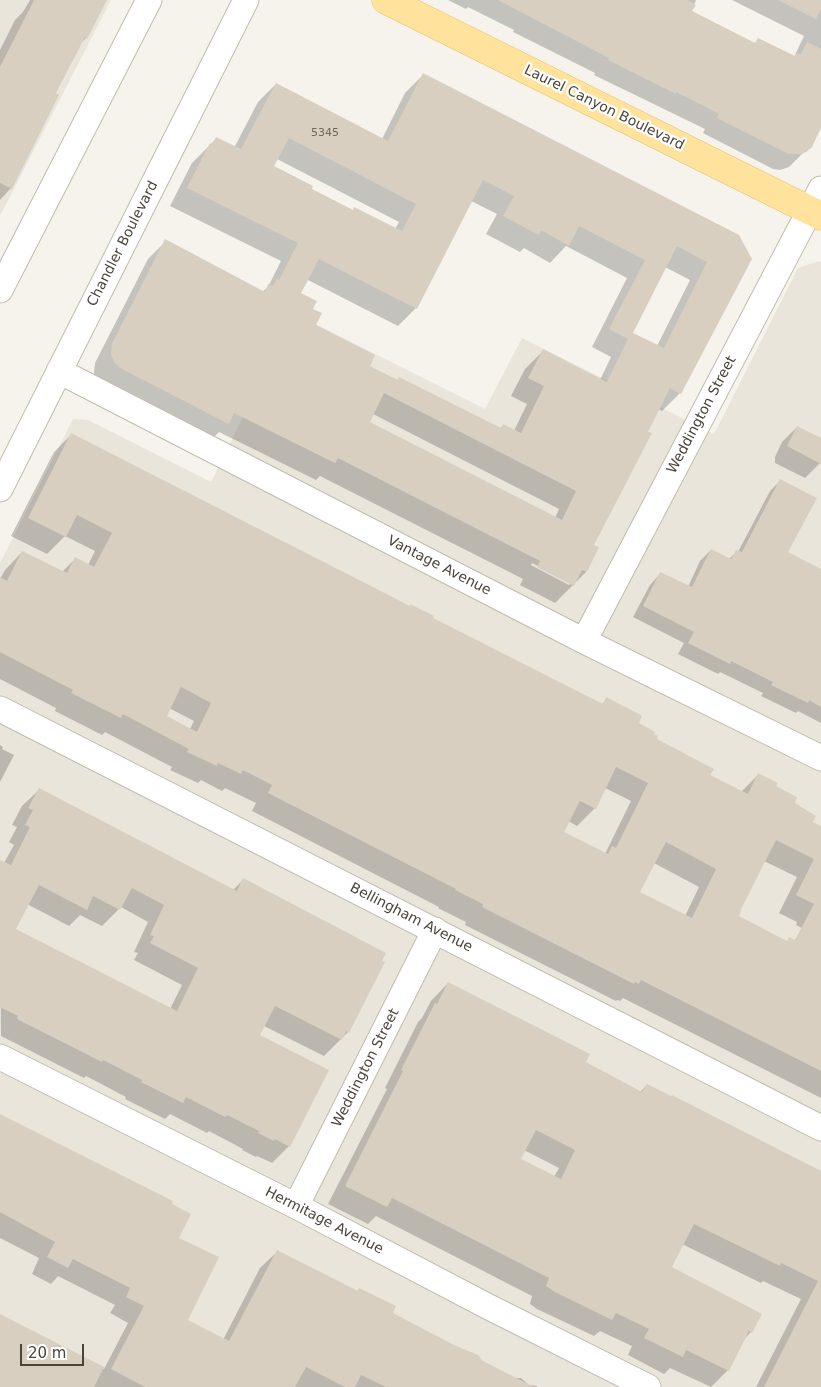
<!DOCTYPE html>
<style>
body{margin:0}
#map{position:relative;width:821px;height:1387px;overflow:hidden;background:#f6f3ec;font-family:"DejaVu Sans",sans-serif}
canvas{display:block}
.scale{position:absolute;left:20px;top:1344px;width:64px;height:22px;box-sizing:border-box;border:2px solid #4b4439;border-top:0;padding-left:6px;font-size:15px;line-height:18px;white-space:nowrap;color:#4b4439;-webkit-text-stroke:4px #fff;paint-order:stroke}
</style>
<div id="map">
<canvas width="821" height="1387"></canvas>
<div class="scale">20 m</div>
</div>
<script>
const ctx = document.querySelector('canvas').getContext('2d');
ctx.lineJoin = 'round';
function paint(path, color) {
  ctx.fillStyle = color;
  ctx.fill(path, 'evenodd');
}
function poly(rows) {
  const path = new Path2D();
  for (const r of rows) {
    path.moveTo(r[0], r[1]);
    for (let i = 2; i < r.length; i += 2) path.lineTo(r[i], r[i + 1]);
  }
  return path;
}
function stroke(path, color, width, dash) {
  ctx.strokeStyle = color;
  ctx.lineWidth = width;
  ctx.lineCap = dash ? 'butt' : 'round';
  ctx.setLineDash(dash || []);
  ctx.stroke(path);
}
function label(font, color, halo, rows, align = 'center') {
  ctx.font = font + ' "DejaVu Sans",sans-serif';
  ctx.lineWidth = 4.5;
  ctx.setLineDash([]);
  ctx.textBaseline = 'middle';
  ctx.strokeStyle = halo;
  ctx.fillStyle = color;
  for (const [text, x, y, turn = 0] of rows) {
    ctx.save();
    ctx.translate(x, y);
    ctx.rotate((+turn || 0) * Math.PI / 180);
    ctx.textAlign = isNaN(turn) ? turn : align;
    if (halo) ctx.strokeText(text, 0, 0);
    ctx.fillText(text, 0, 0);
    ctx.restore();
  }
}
paint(poly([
 [0,0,111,0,0,216],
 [819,261,821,262,821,1387,0,1387,0,563,73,419,88,420,211,482,294,313,485,409,522,338,714,434,798,268]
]), '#eae5da');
paint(poly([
 [30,0,106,0,86,38,80,44,54,94,11,188,0,200,0,50,15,20,23,12],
 [448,0,696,0,691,12,754,44,759,39,794,57,804,36,732,0,821,0,821,125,810,146,789,167,780,170,773,169,703,133,705,129,594,75,595,73,513,32,514,30,468,7,466,9],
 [423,75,738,236,680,393,662,411,658,409,593,545,598,548,586,572,555,603,520,585,523,579,320,476,316,480,219,432,210,441,96,380,94,373,95,363,148,259,166,241,262,292,268,287,281,261,170,206,192,163,217,138,234,148,258,102,276,84,382,139,405,93],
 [277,159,399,222,395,229,352,211,310,189,273,167],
 [471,201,497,214,486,234,520,252,524,248,550,263,566,246,627,278,592,347,611,357,600,380,543,351,525,369,511,396,527,404,514,431,503,425,500,429,368,366,315,326,312,309,300,293,308,280,398,326,416,308],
 [665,267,690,280,657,346,631,334],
 [373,414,559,509,555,518,368,423],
 [532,563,571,583,569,585,531,565],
 [797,427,821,439,821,462,805,478,775,463,775,457,782,442],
 [71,435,409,607,410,606,432,618,601,705,607,699,655,740,709,775,741,792,759,774,793,804,811,823,821,828,821,935,819,937,796,925,797,922,779,913,797,877,764,861,737,916,786,942,794,941,797,937,821,949,821,1098,623,998,620,1001,617,1000,616,1001,465,925,466,922,438,908,439,907,252,811,256,803,225,788,222,791,201,780,198,783,170,770,172,767,105,732,102,735,55,711,56,708,0,679,0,579,5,570,22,552,62,572,75,559,88,565,95,551,65,536,47,554,11,536,54,452],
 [169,708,194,721,190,729,165,716],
 [605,788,631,801,605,854,562,832,568,821,577,826,595,808],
 [654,863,699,887,685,916,639,893],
 [781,480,786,553,821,571,821,723,798,711,796,713,761,696,763,693,720,672,718,674,678,654,684,643,633,617,650,585,660,574,688,587,700,561,711,550,729,559,737,551,738,552,770,491],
 [0,745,3,747,2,749,14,755,0,782],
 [39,790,233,890,243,880,348,1032,324,1056,264,1026,259,1036,289,1146,272,1163,257,1156,256,1157,242,1150,243,1149,209,1131,207,1133,170,1114,165,1119,125,1099,126,1097,86,1076,84,1078,1,1036,0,861,4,863,14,845,9,842,17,827,12,825,22,806],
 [27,904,69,926,80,915,102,926,121,907,148,922,134,952,138,953,134,960,182,985,170,1009,15,930],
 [448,983,584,1063,640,1092,647,1085,821,1172,821,1387,756,1387,801,1299,763,1281,761,1283,682,1244,670,1268,751,1332,742,1341,728,1370,711,1387,670,1368,664,1374,628,1355,632,1346,600,1331,594,1336,537,1309,530,1304,532,1296,376,1216,368,1224,328,1204,387,1089,385,1088,418,1022,422,1018,431,1001],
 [524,1150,559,1168,554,1177,519,1159],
 [0,1115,177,1238,186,1320,223,1340,260,1268,277,1252,482,1362,514,1378,521,1378,529,1385,537,1386,537,1387,0,1387,0,1316,104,1369,128,1323,110,1313,115,1305,58,1276,51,1284,32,1274,39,1258,0,1238]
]), '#0003');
paint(poly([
 [34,0,107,0,87,39,85,37,56,93,59,95,12,189,0,183,0,67],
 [498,0,687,0,696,5,692,11,755,43,758,38,795,56,797,53,801,55,807,42,821,49,821,128,812,147,806,152,801,154,789,154,717,118,719,114,706,107,676,92,676,94,608,60,609,58],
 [778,0,821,0,821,9,816,19],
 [423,73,739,235,752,259,681,394,670,388,648,432,652,433,594,545,599,547,587,572,582,570,574,586,537,567,540,561,338,458,335,463,234,413,229,424,120,368,114,362,111,355,112,344,165,239,265,292,268,284,273,286,277,278,279,280,298,243,187,188,210,143,212,145,216,137,241,149,276,83,388,141],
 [289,138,416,204,402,231,354,207,353,210,312,189,313,186,274,166],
 [483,180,514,196,503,216,539,235,541,230,569,246,579,226,645,260,609,329,628,339,607,382,543,349,528,378,544,386,521,433,503,424,501,428,399,377,397,380,370,366,375,355,316,325,322,313,313,309,317,301,301,293,319,259,417,309],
 [677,246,707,262,664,348,633,333],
 [384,393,576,491,562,520,370,422],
 [797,426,821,438,821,464,787,446],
 [71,433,410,606,410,604,434,616,433,618,603,704,606,697,639,714,642,716,639,723,655,732,654,734,658,736,657,739,714,769,710,775,748,794,758,773,778,783,776,786,797,797,795,803,816,816,813,822,821,826,821,1071,641,980,639,984,635,982,634,984,482,907,483,904,455,890,456,889,268,793,272,785,243,770,241,774,218,763,217,766,187,752,189,749,123,714,121,718,71,693,73,690,0,652,0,577,7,581,22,551,67,573,75,557,94,567,112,533,77,515,66,537,28,518],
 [181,687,211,703,197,732,167,716],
 [616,767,648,783,616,848,612,846,608,854,564,832,580,801,596,809],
 [776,840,814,859,796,895,814,904,795,940,789,937,787,941,739,916,741,911,740,911],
 [666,842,716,869,692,918,640,892],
 [780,479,817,498,788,552,821,569,821,707,809,700,808,703,771,685,773,682,731,661,730,664,688,643,694,632,643,606,660,572,692,587,711,549,731,559,736,550,742,552],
 [39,788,237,891,243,878,386,953,382,961,385,962,349,1033,346,1031,342,1040,275,1006,260,1035,329,1070,290,1147,275,1139,274,1141,258,1133,259,1131,227,1115,225,1117,186,1097,183,1103,141,1082,142,1080,103,1060,102,1062,17,1019,18,1016,0,1007,0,860,11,865,30,827,25,825,33,810,28,808],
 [39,885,87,910,93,896,120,910,132,888,164,905,150,935,154,936,150,943,198,968,177,1011,16,929],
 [448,982,590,1054,586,1062,642,1092,647,1084,671,1096,672,1095,821,1171,821,1387,764,1387,818,1281,781,1263,780,1266,694,1224,672,1267,762,1314,752,1333,749,1331,729,1371,686,1350,683,1357,644,1338,649,1329,616,1313,612,1320,555,1292,546,1286,549,1278,392,1198,387,1207,345,1186,403,1071,401,1070,435,1003,437,1004],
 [536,1130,575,1150,561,1179,521,1159],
 [0,1114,173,1201,172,1204,191,1214,179,1238,219,1257,188,1320,229,1341,277,1250,356,1290,357,1291,359,1288,396,1306,393,1313,454,1345,478,1355,483,1361,534,1387,386,1387,361,1375,355,1387,345,1387,306,1367,295,1387,145,1387,111,1369,144,1306,126,1297,130,1288,73,1259,68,1268,47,1257,55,1242,0,1212],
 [0,1314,104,1367,94,1387,0,1387]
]), '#d8cfc1');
const minor = poly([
 [0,290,149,0],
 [59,371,584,641,821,758],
 [0,489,246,0],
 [584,641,821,189],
 [0,709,821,1128],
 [0,1057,296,1206,487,1306,648,1387],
 [296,1206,435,930]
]);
const major = poly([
 [386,0,821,216]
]);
stroke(minor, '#c2bbae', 27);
stroke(major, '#e6c16a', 29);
stroke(minor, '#fff', 25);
stroke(major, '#ffe39c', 28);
label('11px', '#6e675b', null, [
 ["5345",325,133]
]);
label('14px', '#4b4439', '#fff', [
 ["Laurel Canyon Boulevard",604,108,26],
 ["Chandler Boulevard",123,244,-63],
 ["Weddington Street",702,415,-62],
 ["Vantage Avenue",439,566,27],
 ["Bellingham Avenue",411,918,27],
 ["Weddington Street",366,1068,-63],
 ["Hermitage Avenue",324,1221,27]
]);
</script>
